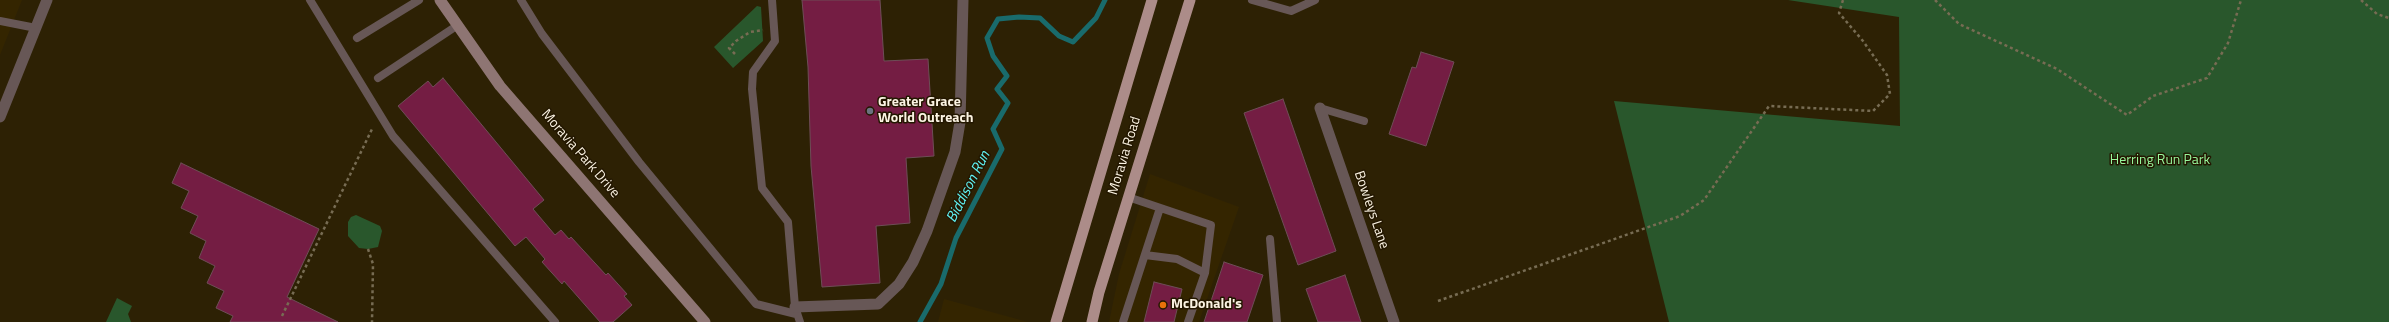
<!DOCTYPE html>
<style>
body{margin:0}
canvas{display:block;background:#2d2104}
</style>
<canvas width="2389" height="322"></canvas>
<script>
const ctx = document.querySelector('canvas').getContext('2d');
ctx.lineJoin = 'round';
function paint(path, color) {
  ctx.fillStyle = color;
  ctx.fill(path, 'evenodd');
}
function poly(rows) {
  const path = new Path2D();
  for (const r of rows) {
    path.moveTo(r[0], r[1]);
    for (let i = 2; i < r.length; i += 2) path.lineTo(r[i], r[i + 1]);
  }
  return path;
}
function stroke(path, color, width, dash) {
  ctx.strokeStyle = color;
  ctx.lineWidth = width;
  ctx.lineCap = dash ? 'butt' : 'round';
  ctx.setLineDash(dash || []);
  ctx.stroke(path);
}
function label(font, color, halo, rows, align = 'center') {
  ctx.font = font + ' "Titillium Web",sans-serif';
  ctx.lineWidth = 3;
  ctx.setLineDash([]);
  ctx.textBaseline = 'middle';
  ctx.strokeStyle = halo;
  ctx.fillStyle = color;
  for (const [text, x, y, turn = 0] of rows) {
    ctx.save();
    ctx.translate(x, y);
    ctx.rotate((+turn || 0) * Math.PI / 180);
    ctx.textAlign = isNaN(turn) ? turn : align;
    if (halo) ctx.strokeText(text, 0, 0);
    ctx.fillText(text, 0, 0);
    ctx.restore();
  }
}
paint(poly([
 [0,0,22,0,0,55],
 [1150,174,1239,207,1199,322,1109,322,1119,274],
 [944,299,1028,322,938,322]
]), '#342500');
paint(poly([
 [1788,0,2389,0,2389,322,1669,322,1614,101,1900,126,1899,17],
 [757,6,761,7,763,41,733,68,714,47],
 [356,215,380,226,382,231,378,247,368,249,359,248,348,236,348,222,351,217],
 [117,298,132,306,128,314,131,322,106,322]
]), '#29572c');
stroke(poly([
 [920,322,941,284,956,238,1002,149,993,129,1008,103,997,89,1007,76,993,56,987,38,998,19,1019,17,1040,18,1059,36,1073,42,1096,18,1105,0]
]), '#196b6c', 5);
const building = poly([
 [802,0,880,0,884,61,928,59,934,156,906,158,910,223,876,226,880,283,822,287,811,166,808,67,802,0],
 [1421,52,1454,62,1426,146,1389,134,1412,67,1416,68,1421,52],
 [443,78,544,200,533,209,555,235,561,230,569,239,571,237,606,275,608,273,627,294,624,296,632,305,613,322,600,322,564,281,562,284,542,262,545,259,526,237,515,246,398,106,428,81,433,87,443,78],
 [1283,99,1336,251,1298,265,1244,113,1283,99],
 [181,163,319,229,287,297,338,322,230,322,233,316,216,308,224,291,207,283,215,266,199,258,206,241,190,233,198,216,181,208,189,191,172,183,181,163],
 [1224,262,1263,275,1247,322,1204,322,1224,262],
 [1345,275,1361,322,1318,322,1306,289,1345,275],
 [1154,282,1182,289,1174,322,1144,322,1154,282]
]);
paint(building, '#741d43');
stroke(building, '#6e4d57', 1);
stroke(poly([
 [1935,0,1959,24,2057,69,2127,115,2153,96,2207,78,2228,43,2241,0],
 [2361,0,2377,14,2389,18],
 [735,54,729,48,736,41,750,32,763,30],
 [368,249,373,264,372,322],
 [1438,301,1680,216,1704,200,1769,106,1873,111,1890,94,1887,75,1863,41,1839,13,1843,0],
 [282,316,373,127]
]), '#776c53', 2.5, [3, 3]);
stroke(poly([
 [310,0,393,136,555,322],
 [521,0,542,34,639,162,756,304,796,314],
 [772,0,775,41,753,72,752,89,762,188,788,222,795,307,800,322],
 [1252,0,1291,11,1315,0],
 [0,21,36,28],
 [357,38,419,0],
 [378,78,458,25],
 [1320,108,1364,121],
 [1128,197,1211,225,1205,273,1188,322],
 [1270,239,1277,322],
 [1145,255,1177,259,1205,273],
 [1123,322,1160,208]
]), '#675756', 8);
stroke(poly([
 [1320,108,1394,322],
 [795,307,878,304,899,284,913,262,927,231,955,152,960,122,963,0]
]), '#675756', 11);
stroke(poly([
 [0,117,47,0]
]), '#675756', 11);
stroke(poly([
 [440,0,500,86,705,322]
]), '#8e7573', 11);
stroke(poly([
 [1056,322,1152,0],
 [1092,322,1099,292,1190,0]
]), '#ac8c89', 11);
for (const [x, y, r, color] of [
 [870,111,4,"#6b7280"],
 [1163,305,4,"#e8710a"]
]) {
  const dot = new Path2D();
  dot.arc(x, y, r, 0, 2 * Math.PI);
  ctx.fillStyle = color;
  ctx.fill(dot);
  stroke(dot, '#231700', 1.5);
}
label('bold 14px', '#fcf4e3', '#231700', [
 ["Greater Grace",878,103],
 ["World Outreach",878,119],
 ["McDonald's",1171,305]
], 'left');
label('14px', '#fcf4e3', '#231700', [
 ["Moravia Park Drive",580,154,49],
 ["Moravia Road",1125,156,-73],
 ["Bowleys Lane",1371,210,71]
]);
label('14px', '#98f89c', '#231700', [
 ["Herring Run Park",2160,161]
]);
label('italic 15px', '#60f3f4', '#231700', [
 ["Biddison Run",969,187,-63]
]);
</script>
